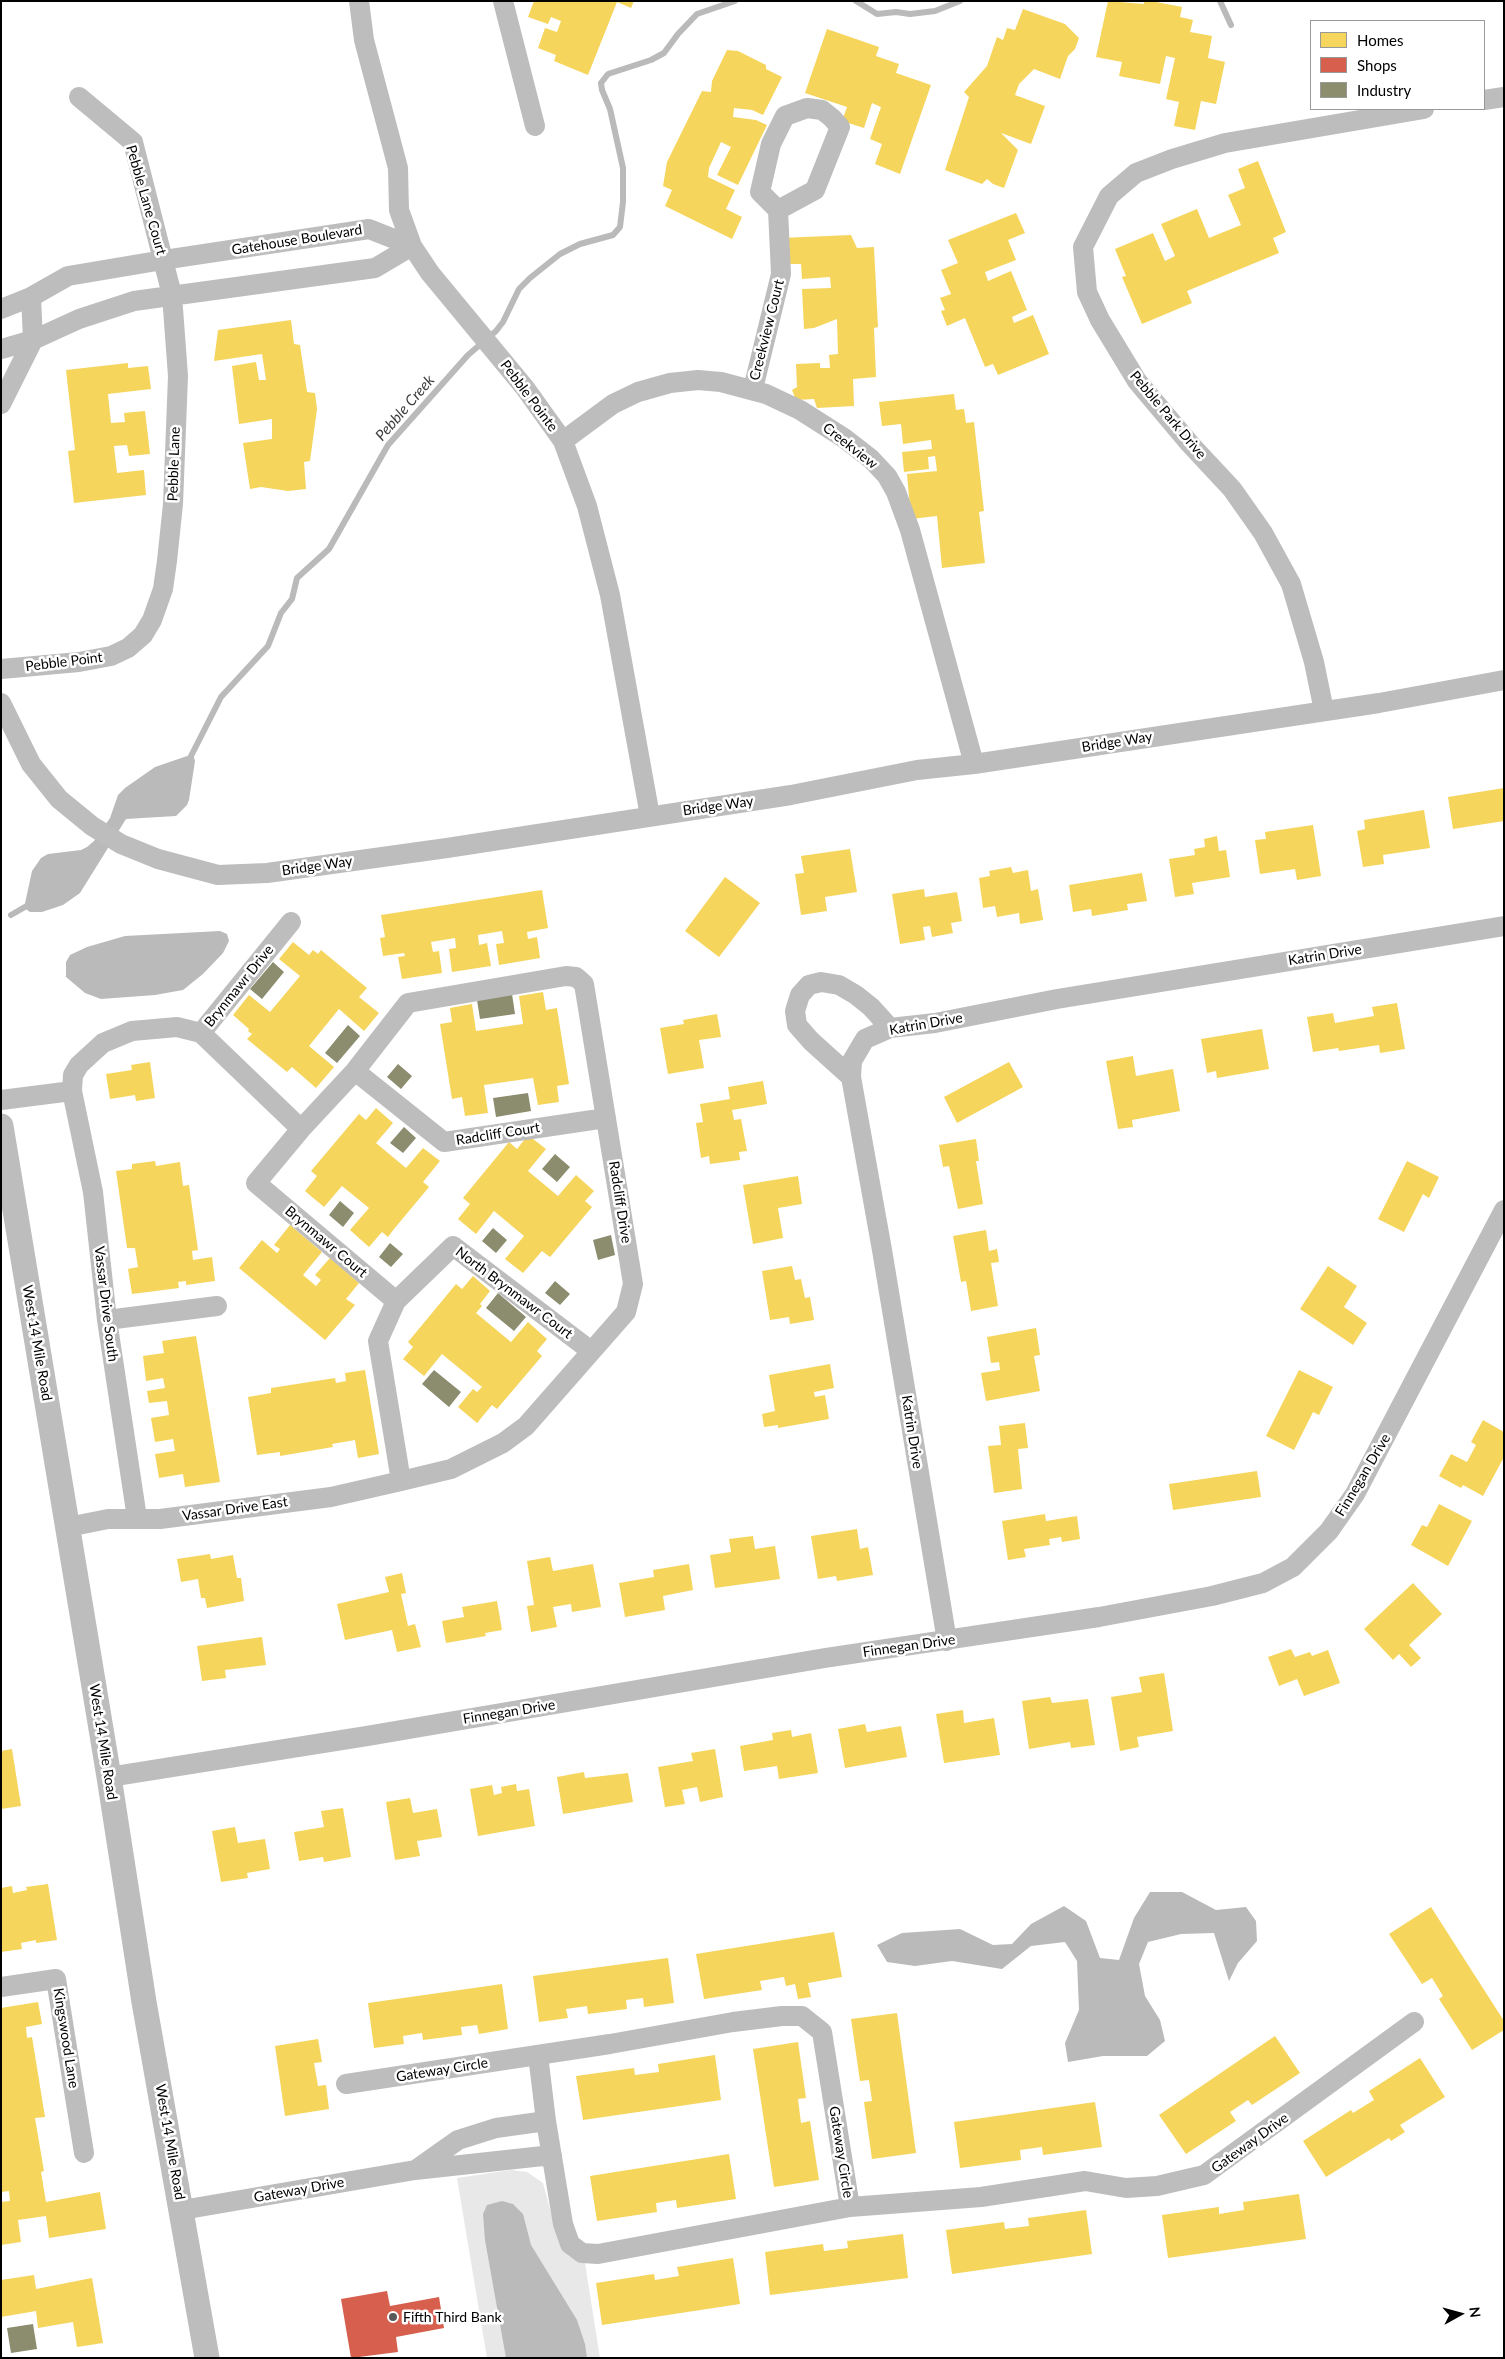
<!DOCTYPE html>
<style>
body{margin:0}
#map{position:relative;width:1505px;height:2359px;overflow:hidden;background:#fff;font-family:Lato,sans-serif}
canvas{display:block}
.frame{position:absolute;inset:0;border:2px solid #000;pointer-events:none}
.legend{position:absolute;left:1310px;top:20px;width:175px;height:90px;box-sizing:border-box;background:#fff;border:1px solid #999;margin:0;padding:6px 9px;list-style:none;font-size:15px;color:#000}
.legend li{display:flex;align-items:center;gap:10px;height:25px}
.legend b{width:25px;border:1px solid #999}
.north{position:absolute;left:1435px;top:2289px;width:50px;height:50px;-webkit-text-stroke:4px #fff;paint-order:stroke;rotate:83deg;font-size:14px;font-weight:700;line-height:20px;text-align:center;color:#000}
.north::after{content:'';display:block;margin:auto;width:18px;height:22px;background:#000;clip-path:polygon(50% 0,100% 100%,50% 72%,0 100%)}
</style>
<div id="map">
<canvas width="1505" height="2359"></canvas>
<div class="frame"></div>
<ul class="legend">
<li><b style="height:14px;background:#f6d55c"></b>Homes</li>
<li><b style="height:14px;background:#d6604d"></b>Shops</li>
<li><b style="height:14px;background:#8c8c6e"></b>Industry</li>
</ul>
<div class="north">N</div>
</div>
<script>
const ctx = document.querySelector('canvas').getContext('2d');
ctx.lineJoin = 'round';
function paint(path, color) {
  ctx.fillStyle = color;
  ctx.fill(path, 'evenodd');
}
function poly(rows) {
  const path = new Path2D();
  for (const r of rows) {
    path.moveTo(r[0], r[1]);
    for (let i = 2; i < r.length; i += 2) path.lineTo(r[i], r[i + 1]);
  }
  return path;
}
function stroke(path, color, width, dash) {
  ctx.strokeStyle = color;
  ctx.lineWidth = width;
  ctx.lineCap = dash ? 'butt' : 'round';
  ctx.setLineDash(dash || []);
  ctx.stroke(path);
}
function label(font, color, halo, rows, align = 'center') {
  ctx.font = font + ' Lato,sans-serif';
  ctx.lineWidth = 5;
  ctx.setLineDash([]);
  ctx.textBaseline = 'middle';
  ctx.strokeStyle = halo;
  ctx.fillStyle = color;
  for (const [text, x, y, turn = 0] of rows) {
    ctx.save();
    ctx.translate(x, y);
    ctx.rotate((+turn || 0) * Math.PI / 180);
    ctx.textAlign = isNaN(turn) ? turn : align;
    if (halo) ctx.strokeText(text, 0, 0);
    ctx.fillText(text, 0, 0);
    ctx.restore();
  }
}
paint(poly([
 [511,2170,527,2172,543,2183,559,2242,569,2256,585,2263,600,2358,487,2358,457,2178]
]), '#e8e8e8');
paint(poly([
 [193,754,195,761,189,800,187,805,176,816,126,819,80,893,63,905,42,912,30,912,24,908,32,871,41,858,48,854,81,850,87,847,94,841,110,818,118,795,125,788,155,767],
 [220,931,227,934,229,941,223,953,203,974,183,990,155,995,101,999,85,993,66,977,66,962,70,955,87,947,125,936],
 [1150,1892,1182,1892,1216,1910,1246,1907,1256,1921,1257,1941,1238,1963,1229,1981,1214,1933,1181,1934,1148,1942,1139,1964,1145,1996,1160,2020,1165,2041,1147,2056,1103,2056,1068,2062,1065,2043,1079,2010,1077,1961,1065,1942,1031,1946,1002,1969,952,1961,915,1966,887,1962,877,1945,902,1933,960,1929,993,1945,1012,1944,1031,1924,1064,1906,1086,1921,1100,1958,1119,1960,1134,1918],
 [502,2201,513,2204,523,2214,531,2245,577,2320,585,2344,587,2358,506,2358,485,2240,483,2214,487,2205]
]), '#bababa');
paint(poly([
 [534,1,634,1,631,8,617,2,588,75,554,61,556,55,538,48,545,28,557,32,561,21,551,17,548,24,528,17],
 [1108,1,1144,4,1144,1,1151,1,1182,7,1180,17,1193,20,1190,32,1212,36,1208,58,1225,62,1216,104,1201,101,1195,130,1174,126,1179,102,1166,99,1175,58,1166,56,1160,84,1119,76,1122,62,1096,57],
 [1023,9,1065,24,1079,38,1075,49,1068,56,1060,79,1034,69,1019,84,1015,95,1045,106,1031,144,1001,133,1018,150,1004,188,993,184,987,179,982,184,945,170,969,97,964,92,987,66,997,37,1003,40,1007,28,1015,30],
 [827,29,879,47,876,56,899,64,896,73,931,85,900,174,875,164,882,144,870,139,881,107,872,103,864,128,842,121,847,107,805,93],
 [727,50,738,51,766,65,766,69,782,77,763,115,752,110,734,108,733,117,756,120,767,125,738,185,717,175,731,147,721,142,709,168,708,177,735,190,726,209,742,217,732,239,665,206,672,190,663,186,667,162,702,91,711,92,712,81],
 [1258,161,1286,232,1273,238,1279,253,1187,291,1192,303,1142,324,1122,277,1126,276,1115,249,1153,233,1165,261,1175,256,1161,224,1197,209,1209,238,1241,225,1228,195,1245,188,1238,169],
 [1016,213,1025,233,1008,240,1016,260,985,272,988,281,1011,271,1027,310,1012,317,1014,323,1033,315,1049,354,998,375,993,364,985,367,965,318,947,326,941,311,945,310,940,298,951,294,941,270,958,263,948,240],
 [851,235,857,248,874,247,878,327,874,328,876,377,853,379,854,406,817,408,814,399,796,400,792,390,797,387,796,364,820,363,820,368,830,368,829,355,838,354,837,319,814,328,804,329,802,289,831,288,830,277,802,279,801,264,781,264,780,238],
 [291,320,294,344,300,345,307,392,315,393,317,409,310,461,304,462,306,489,288,491,261,487,250,489,243,443,272,439,272,419,239,424,232,366,256,362,259,380,266,380,262,354,214,361,218,330],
 [128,363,128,368,148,366,151,389,108,394,111,423,125,422,124,413,145,411,150,454,129,456,127,445,114,446,117,473,144,470,146,495,74,503,68,451,75,450,66,370],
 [954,394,956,410,964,409,966,423,974,422,984,511,979,512,985,563,942,568,937,516,911,519,907,474,937,471,935,456,928,457,929,469,904,472,902,452,932,449,931,440,903,444,901,424,882,426,879,402],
 [1504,788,1504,821,1453,829,1448,797],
 [1424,810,1430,848,1383,855,1384,864,1363,867,1357,831,1365,829,1364,820],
 [1313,825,1321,876,1297,880,1295,869,1260,874,1255,840,1266,839,1265,832],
 [1217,836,1219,851,1226,850,1230,877,1192,883,1194,894,1175,897,1169,859,1195,855,1194,849,1205,847,1204,839],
 [850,849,857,892,825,897,827,911,801,915,795,874,804,873,801,856],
 [1011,867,1013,873,1028,870,1031,891,1038,889,1043,920,1020,924,1019,913,997,917,995,906,983,908,979,878,990,876,989,871],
 [1142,873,1147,901,1127,904,1128,910,1092,916,1091,909,1073,912,1069,885],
 [725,877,760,903,719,957,685,931],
 [924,889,925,897,957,892,962,921,951,923,953,933,932,937,930,926,923,927,925,940,900,944,892,894],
 [542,890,548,928,527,932,528,939,537,937,540,958,499,965,496,944,504,943,502,931,478,935,479,945,487,943,491,966,452,972,449,949,456,948,455,938,431,942,433,952,439,951,442,973,402,979,398,957,405,956,404,953,383,956,380,938,385,937,381,915],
 [293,942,309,955,313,950,318,954,321,950,367,988,359,997,379,1013,364,1031,339,1009,309,1046,334,1067,316,1088,292,1067,287,1072,247,1039,252,1034,248,1031,249,1029,233,1015,249,995,270,1012,300,976,279,959],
 [543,992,546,1010,557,1008,569,1084,557,1086,559,1102,538,1105,533,1078,484,1085,488,1113,465,1116,462,1097,452,1099,440,1024,452,1022,450,1008,472,1004,476,1031,523,1024,519,996],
 [1397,1003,1405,1049,1380,1053,1379,1045,1339,1051,1338,1048,1313,1052,1307,1017,1333,1013,1335,1023,1374,1016,1372,1007],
 [717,1014,721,1037,699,1040,704,1068,668,1074,660,1028,684,1024,683,1020],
 [1262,1029,1269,1069,1217,1078,1216,1071,1207,1073,1201,1039],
 [1133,1056,1136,1076,1173,1069,1180,1111,1132,1120,1133,1127,1118,1129,1106,1061],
 [150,1062,155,1098,136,1101,135,1095,110,1099,106,1074,132,1070,131,1065],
 [1009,1062,1023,1087,957,1123,944,1097],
 [763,1081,767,1104,732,1110,734,1120,741,1119,747,1151,739,1152,740,1160,710,1164,709,1156,701,1158,696,1123,703,1122,700,1104,730,1099,728,1087],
 [376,1108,393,1123,376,1143,406,1168,423,1148,440,1161,423,1182,429,1187,394,1229,388,1237,382,1232,369,1247,350,1230,369,1208,342,1186,324,1207,305,1191,317,1176,311,1171,359,1114,366,1120],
 [528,1135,546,1149,528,1171,558,1196,576,1175,594,1191,585,1201,592,1207,550,1257,542,1251,523,1273,505,1259,524,1236,494,1211,476,1234,458,1219,470,1204,463,1198,509,1142,517,1149],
 [976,1139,979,1161,976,1161,983,1204,958,1209,949,1166,943,1167,939,1145],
 [155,1161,156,1166,180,1162,183,1186,189,1185,198,1250,192,1251,193,1260,212,1257,215,1281,186,1285,186,1281,178,1282,179,1288,132,1294,128,1269,138,1267,135,1248,127,1248,116,1171,132,1169,132,1164],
 [1407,1161,1439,1177,1429,1198,1423,1194,1404,1232,1378,1219],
 [798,1176,802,1204,778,1208,783,1238,753,1244,743,1185],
 [290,1225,322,1252,303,1275,316,1286,321,1280,315,1275,330,1258,359,1283,346,1299,355,1305,325,1340,239,1268,262,1240,277,1253,280,1249,274,1245],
 [986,1230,989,1251,997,1249,999,1262,991,1263,998,1306,971,1311,966,1281,961,1282,953,1236],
 [792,1266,795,1280,801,1279,805,1298,810,1297,814,1320,790,1324,789,1317,770,1320,762,1271],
 [1328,1266,1357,1286,1344,1307,1367,1323,1353,1345,1300,1309],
 [473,1276,490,1291,480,1304,482,1306,476,1313,511,1342,528,1322,547,1339,537,1351,542,1356,497,1409,492,1405,477,1423,458,1407,473,1389,477,1392,482,1387,442,1354,424,1376,403,1359,413,1347,408,1342,456,1284,462,1289],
 [1036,1328,1040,1355,1034,1356,1040,1391,986,1401,981,1373,1000,1370,999,1362,991,1363,987,1337],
 [196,1336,220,1482,185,1487,183,1474,159,1478,155,1454,175,1451,173,1439,155,1442,151,1418,169,1415,167,1401,149,1403,147,1391,165,1388,163,1378,146,1381,143,1356,164,1353,162,1341],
 [830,1364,834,1388,814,1392,815,1397,825,1395,829,1419,778,1428,778,1425,764,1427,762,1414,775,1411,769,1375],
 [365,1370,379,1454,358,1458,355,1440,332,1444,333,1447,280,1456,280,1452,257,1455,248,1397,271,1393,271,1388,335,1378,336,1383,346,1381,345,1373],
 [1299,1370,1333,1387,1319,1415,1313,1412,1294,1450,1266,1436],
 [1483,1420,1504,1432,1504,1457,1483,1496,1463,1485,1461,1488,1439,1476,1451,1454,1467,1462,1476,1445,1471,1442],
 [1025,1423,1028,1448,1018,1449,1022,1489,994,1493,988,1446,1001,1445,999,1426],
 [1257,1471,1261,1497,1173,1510,1169,1484],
 [1439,1504,1472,1521,1448,1566,1411,1545,1422,1525,1427,1527],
 [1045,1514,1046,1521,1077,1516,1080,1539,1062,1542,1061,1537,1049,1539,1050,1545,1024,1549,1026,1557,1008,1560,1002,1521],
 [857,1529,860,1549,868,1547,873,1575,837,1581,836,1576,818,1579,811,1536],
 [753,1536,755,1549,775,1546,780,1579,715,1588,710,1555,731,1552,729,1539],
 [210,1554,211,1559,233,1555,237,1578,241,1578,244,1601,207,1608,205,1598,201,1598,198,1579,181,1582,177,1559],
 [550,1557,553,1571,593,1564,601,1607,572,1612,571,1604,553,1607,557,1627,531,1632,527,1606,534,1605,527,1561],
 [689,1564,693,1590,663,1596,665,1610,625,1617,619,1583,654,1577,653,1570],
 [402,1573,406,1593,401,1594,408,1626,415,1624,421,1647,397,1652,392,1630,345,1640,337,1604,389,1592,385,1577],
 [1413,1583,1442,1614,1409,1645,1421,1658,1411,1667,1399,1654,1393,1660,1364,1629],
 [497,1601,502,1630,485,1633,486,1636,446,1643,442,1621,464,1617,462,1607],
 [262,1637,266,1665,225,1670,226,1678,202,1681,197,1646],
 [1291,1649,1295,1657,1310,1652,1312,1656,1328,1650,1340,1683,1304,1696,1297,1679,1279,1686,1268,1657],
 [1164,1673,1173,1731,1137,1737,1139,1747,1120,1751,1111,1697,1142,1692,1139,1677],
 [1050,1697,1052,1703,1088,1699,1095,1745,1071,1748,1070,1742,1029,1749,1022,1701],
 [963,1710,964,1723,994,1718,1000,1755,944,1763,936,1714],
 [865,1724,867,1732,901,1726,907,1757,845,1768,838,1729],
 [791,1730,792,1737,811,1733,818,1773,779,1779,777,1766,744,1771,740,1746,773,1740,772,1733],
 [12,1749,21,1806,1,1809,1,1751],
 [715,1749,723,1797,700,1802,697,1787,682,1790,685,1804,665,1807,658,1767,693,1761,691,1753],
 [584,1772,585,1778,628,1773,633,1802,563,1814,557,1777],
 [516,1784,517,1791,529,1789,535,1826,478,1836,470,1789,492,1785,494,1795,502,1793,501,1787],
 [410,1798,413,1813,437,1809,442,1837,417,1841,420,1856,395,1860,386,1802],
 [343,1808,351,1857,324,1862,323,1857,299,1861,294,1832,324,1827,321,1811],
 [235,1827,238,1843,265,1839,270,1869,247,1873,248,1878,221,1882,212,1831],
 [48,1884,57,1940,36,1943,36,1940,21,1943,22,1949,1,1952,1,1888,12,1886,13,1893,27,1890,26,1887],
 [1431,1907,1504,2021,1504,2030,1472,2050,1439,1999,1443,1996,1432,1978,1422,1984,1389,1934],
 [834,1932,842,1977,808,1983,811,1997,798,1999,795,1984,786,1986,784,1977,760,1981,762,1990,704,1999,696,1954],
 [668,1958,674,2003,644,2007,643,1998,626,2000,627,2009,588,2014,587,2006,566,2009,568,2018,539,2022,533,1976],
 [502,1984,508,2029,479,2034,477,2025,461,2027,462,2035,423,2040,422,2033,403,2036,404,2044,374,2048,368,2003],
 [38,2002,42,2024,26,2027,27,2038,32,2037,45,2117,35,2118,44,2171,41,2172,46,2202,100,2192,106,2229,49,2238,46,2216,18,2220,21,2242,1,2245,1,2202,10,2201,9,2191,1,2192,1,2008],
 [897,2013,916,2153,872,2159,864,2102,872,2101,869,2080,860,2081,851,2019],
 [1275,2036,1300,2073,1252,2105,1248,2100,1230,2112,1236,2121,1186,2154,1159,2115],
 [318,2039,322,2062,314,2063,318,2086,326,2085,329,2109,285,2116,275,2046],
 [798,2042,806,2098,798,2099,801,2123,810,2121,819,2180,774,2187,753,2049],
 [715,2055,721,2100,583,2120,576,2076,634,2068,635,2075,659,2072,658,2064],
 [1420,2058,1445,2097,1400,2125,1405,2132,1391,2141,1389,2138,1326,2177,1303,2141,1351,2110,1353,2113,1374,2100,1369,2091],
 [1095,2102,1102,2147,1043,2155,1042,2147,1020,2150,1021,2160,960,2168,954,2122],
 [729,2154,736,2199,677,2208,676,2200,656,2203,657,2212,597,2221,590,2176],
 [1299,2194,1306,2239,1168,2258,1162,2215,1219,2207,1219,2214,1244,2210,1243,2202],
 [1086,2210,1092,2254,952,2274,946,2230,1004,2222,1005,2229,1029,2226,1028,2218],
 [903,2234,908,2278,770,2295,765,2252,823,2244,824,2251,848,2248,847,2241],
 [733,2258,740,2304,602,2325,596,2283,654,2274,655,2280,679,2276,677,2267],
 [34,2275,36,2289,92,2278,103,2343,77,2347,73,2322,38,2328,36,2311,1,2317,1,2280]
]), '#f6d55c');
paint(poly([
 [387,2291,390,2306,439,2297,444,2328,396,2337,398,2352,351,2358,341,2299]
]), '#d6604d');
paint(poly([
 [273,962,284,972,262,999,250,989],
 [512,994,515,1014,480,1019,477,1000],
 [348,1025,360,1036,337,1063,325,1053],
 [398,1064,412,1076,401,1089,387,1077],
 [528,1093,531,1111,496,1117,493,1098],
 [404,1127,416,1138,403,1153,390,1143],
 [555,1154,570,1167,557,1182,542,1169],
 [340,1201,354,1213,343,1227,329,1215],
 [493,1228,507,1240,496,1253,482,1241],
 [611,1235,615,1255,598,1260,593,1240],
 [390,1243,403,1254,391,1267,379,1257],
 [555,1281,570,1294,560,1305,545,1293],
 [498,1293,526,1317,514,1331,486,1308],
 [434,1370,461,1392,449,1407,422,1384],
 [33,2324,37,2349,11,2353,7,2328]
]), '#8c8c6e');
stroke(poly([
 [856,1,877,14,896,12,910,14,935,11,960,1],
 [1220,1,1231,25],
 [189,760,221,697,268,646,281,613,292,599,297,578,329,549,388,445,468,355,496,331,503,322,519,289,530,278,560,254,580,244,613,235,620,227,623,202,623,168,610,109,602,90,601,83,608,74,651,60,664,53,678,34,697,14,735,1],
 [11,915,30,904]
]), '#bababa', 6);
stroke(poly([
 [359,1,364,40,398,168,399,210,412,246,430,273,525,388,563,441,587,506,610,595,650,816],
 [503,1,535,126],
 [1484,100,1504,97],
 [1,309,31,297,68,276,163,260,369,229,412,246,375,268,134,301,79,319,33,340,1,349],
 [753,389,781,274,778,210,815,190,840,127,832,118,822,110,807,108,785,116,771,144,760,192,778,210],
 [1,404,33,340,31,297],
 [563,441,613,404,638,392,670,383,698,380,721,382,766,394,800,410,844,438,871,459,887,476,896,492,910,530,974,764],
 [1,669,79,662,111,656,128,648,143,635,152,620,163,589,167,561,173,504,178,376,172,295,133,142,79,97],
 [1,703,31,764,59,799,92,826,121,844,158,859,218,875,267,873,447,848,791,795,917,770,974,764,1379,703,1504,680],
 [1324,711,1314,662,1291,584,1263,533,1232,489,1190,444,1137,381,1100,320,1087,292,1083,247,1109,196,1136,173,1172,159,1225,143,1424,109],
 [201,1033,291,922],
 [355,1071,444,1142,606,1118],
 [851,1077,811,1041,797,1025,795,1011,800,995,809,985,821,982,839,985,856,995,871,1007,890,1028],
 [72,1091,93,1192,107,1320,137,1518],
 [1,1100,72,1091,73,1075,79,1065,103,1043,132,1031,177,1027,201,1033,301,1129],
 [107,1320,217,1306],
 [401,1481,378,1341,396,1301,453,1246,591,1351],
 [68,1527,108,1519,160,1519,331,1497,401,1481,451,1469,503,1443,526,1426,626,1312,633,1284,584,984,576,977,566,976,408,1003,355,1071,301,1129,256,1183,396,1301],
 [947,1641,882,1250,851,1077,852,1061,865,1039,890,1028,935,1023,1057,999,1504,926],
 [109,1777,367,1736,825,1658,1099,1617,1212,1596,1263,1583,1293,1567,1329,1531,1355,1494,1504,1210],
 [1,1987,56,1979,84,2153],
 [346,2084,610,2044,733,2022,782,2016,802,2016,822,2032,850,2207,598,2254,582,2253,570,2244,563,2224,546,2121,538,2055],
 [417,2169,458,2140,496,2128,546,2121],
 [850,2207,981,2197,1085,2181,1126,2188,1157,2186,1204,2175,1414,2022],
 [182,2210,415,2170,552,2155]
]), '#bdbdbd', 20);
stroke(poly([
 [1,1126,109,1777,144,2002,207,2358]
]), '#bdbdbd', 25);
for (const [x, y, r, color] of [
 [393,2317,5,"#595959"]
]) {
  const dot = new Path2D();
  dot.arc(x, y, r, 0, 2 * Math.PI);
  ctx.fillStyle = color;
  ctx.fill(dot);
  stroke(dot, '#fff', 2);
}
label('14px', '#000', '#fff', [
 ["Pebble Lane Court",146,200,74],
 ["Gatehouse Boulevard",297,240,-9],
 ["Creekview Court",767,330,-76],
 ["Pebble Pointe",529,396,53],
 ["Pebble Park Drive",1168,415,50],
 ["Creekview",850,446,38],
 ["Pebble Lane",174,464,-88],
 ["Pebble Point",64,662,-7],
 ["Bridge Way",1117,742,-9],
 ["Bridge Way",718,806,-8],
 ["Bridge Way",317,866,-8],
 ["Katrin Drive",1325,955,-9],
 ["Brynmawr Drive",239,986,-51],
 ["Katrin Drive",926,1024,-10],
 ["Radcliff Court",498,1134,-9],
 ["Radcliff Drive",620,1202,81],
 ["Brynmawr Court",326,1242,40],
 ["North Brynmawr Court",514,1293,37],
 ["Vassar Drive South",106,1304,83],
 ["West 14 Mile Road",37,1343,80],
 ["Katrin Drive",912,1432,81],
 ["Finnegan Drive",1363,1475,-59],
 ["Vassar Drive East",235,1509,-8],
 ["Finnegan Drive",909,1646,-8],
 ["Finnegan Drive",509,1712,-9],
 ["West 14 Mile Road",103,1742,81],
 ["Kingswood Lane",66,2038,81],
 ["Gateway Circle",442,2070,-9],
 ["West 14 Mile Road",170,2142,80],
 ["Gateway Drive",1250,2143,-36],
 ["Gateway Circle",841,2152,81],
 ["Gateway Drive",299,2190,-10]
]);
label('14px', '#000', '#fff', [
 ["Fifth Third Bank",403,2317]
], 'left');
label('italic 15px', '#3d3d3d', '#fff', [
 ["Pebble Creek",405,408,-49]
]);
</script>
